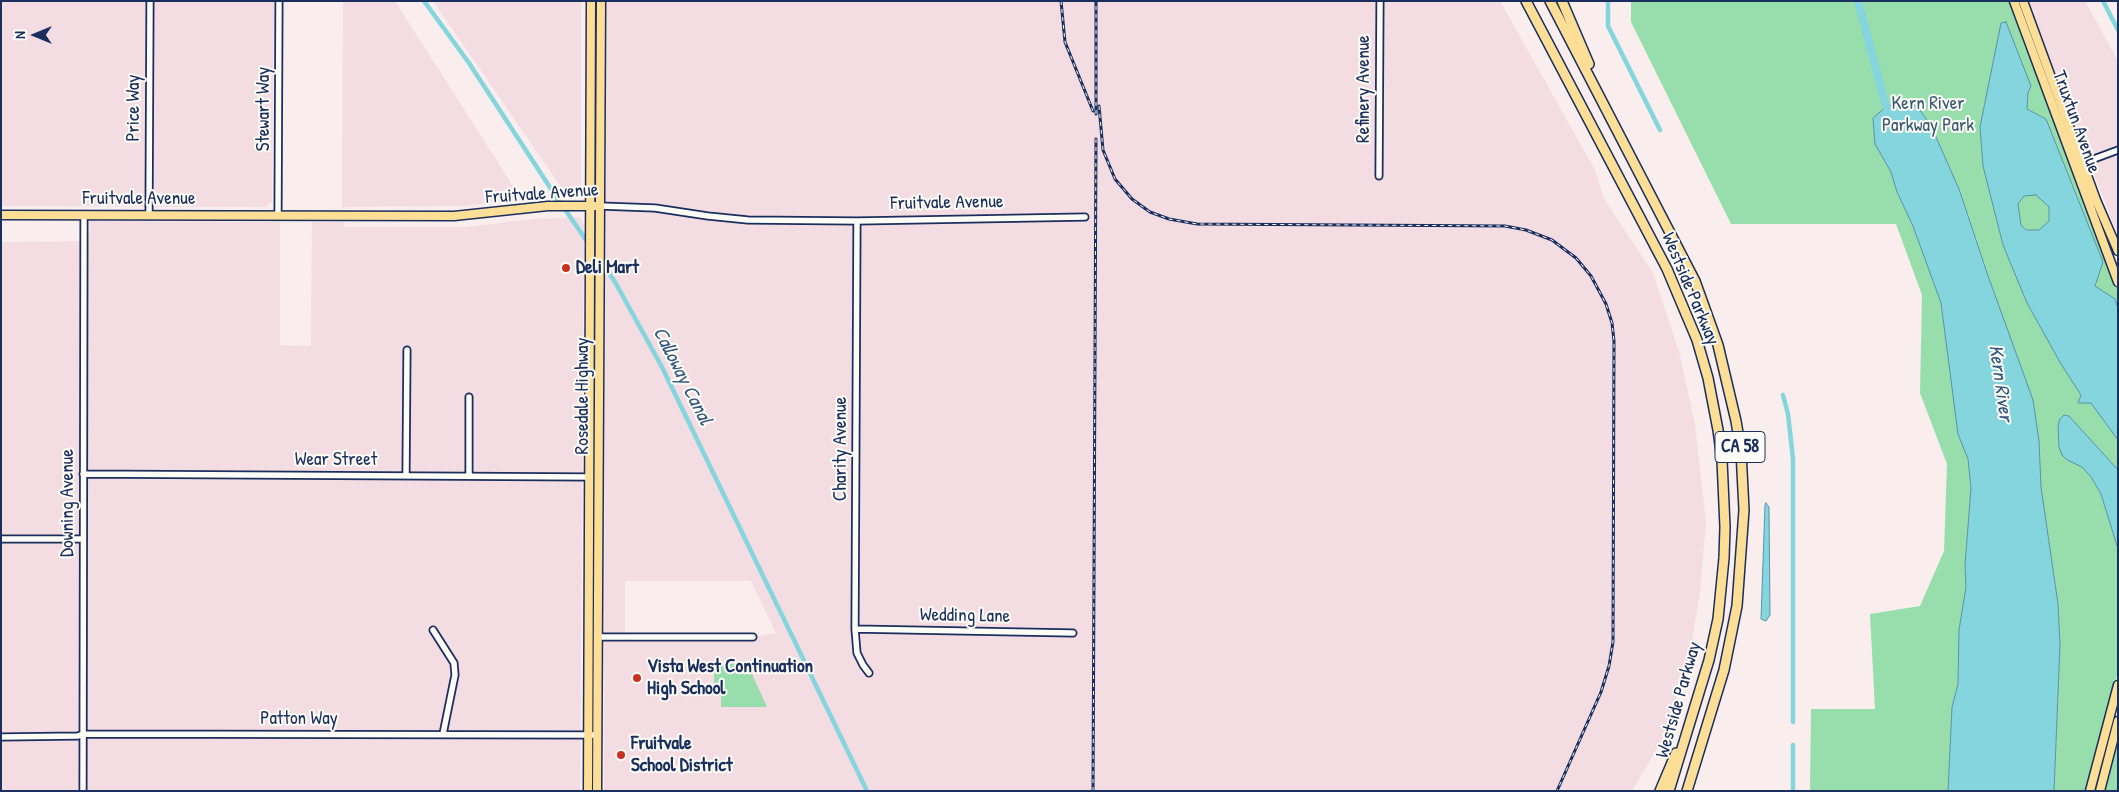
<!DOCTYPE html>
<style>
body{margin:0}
#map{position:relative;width:2119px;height:792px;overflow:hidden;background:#f9edee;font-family:"Patrick Hand",sans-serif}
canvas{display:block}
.frame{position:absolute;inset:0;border:2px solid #1b2f5e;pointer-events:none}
.north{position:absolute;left:10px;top:10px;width:50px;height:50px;-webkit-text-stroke:4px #fdfcf7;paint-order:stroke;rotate:270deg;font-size:14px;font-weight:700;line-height:20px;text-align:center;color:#1b2f5e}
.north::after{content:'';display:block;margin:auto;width:18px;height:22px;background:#1b2f5e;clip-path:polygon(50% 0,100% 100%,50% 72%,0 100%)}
</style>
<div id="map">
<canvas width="2119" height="792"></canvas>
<div class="frame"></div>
<div class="north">N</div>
</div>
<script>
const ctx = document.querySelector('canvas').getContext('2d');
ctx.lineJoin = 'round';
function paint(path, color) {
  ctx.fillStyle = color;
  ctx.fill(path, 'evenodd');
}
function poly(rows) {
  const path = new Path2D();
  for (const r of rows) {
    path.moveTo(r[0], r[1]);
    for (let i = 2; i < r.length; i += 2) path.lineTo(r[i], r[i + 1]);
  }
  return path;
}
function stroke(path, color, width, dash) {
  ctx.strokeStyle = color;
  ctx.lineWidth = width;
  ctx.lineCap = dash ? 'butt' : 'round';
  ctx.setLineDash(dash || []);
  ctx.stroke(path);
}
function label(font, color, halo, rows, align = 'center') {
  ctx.font = font + ' "Patrick Hand",sans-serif';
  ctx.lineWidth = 4;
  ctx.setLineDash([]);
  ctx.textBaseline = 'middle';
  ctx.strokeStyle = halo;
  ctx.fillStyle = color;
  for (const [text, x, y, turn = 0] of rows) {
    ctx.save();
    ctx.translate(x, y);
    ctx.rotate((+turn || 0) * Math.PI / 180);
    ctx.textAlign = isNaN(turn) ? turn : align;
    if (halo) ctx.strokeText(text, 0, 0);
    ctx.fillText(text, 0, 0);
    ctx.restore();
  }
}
paint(poly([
 [1,1,274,1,272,201,266,207,1,206],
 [343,1,395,1,518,194,519,199,464,206,342,207],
 [433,1,581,1,581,190,575,193,566,194],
 [606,1,1500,1,1595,170,1604,199,1653,273,1680,355,1695,425,1706,522,1700,592,1689,658,1663,738,1632,791,604,791],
 [625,581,751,581,776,633,753,637,625,638],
 [2027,1,2085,1,2118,61,2118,236],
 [579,217,584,224,580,791,1,791,1,242,89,241,90,221,280,222,280,345,311,346,312,222,344,222,344,227,466,227,533,219]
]), '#f4dce3');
paint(poly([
 [1631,1,2009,1,2118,292,2118,671,2087,791,1810,791,1811,709,1875,709,1870,614,1920,606,1944,551,1947,464,1920,393,1922,295,1896,224,1731,224,1631,22],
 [747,663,767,707,721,707,721,696,714,685,714,664],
 [2118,735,2118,791,2103,791]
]), '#98deac');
const water = poly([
 [2006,22,2031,86,2028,93,2027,109,2046,119,2103,262,2095,286,2115,299,2118,309,2118,440,2091,403,2078,403,2081,395,2061,364,2027,303,2003,245,1983,166,1980,127,2001,23,2006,22],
 [2036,195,2049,207,2049,221,2039,230,2026,230,2021,225,2018,204,2024,196,2036,195],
 [1906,99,1920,110,1932,128,1959,189,1987,273,2033,400,2039,441,2041,487,2058,604,2060,645,2054,791,1948,791,1952,707,1958,684,1959,630,1966,587,1965,565,1971,488,1968,459,1958,434,1941,303,1913,226,1897,192,1891,172,1875,144,1873,118,1886,107,1906,99],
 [2064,415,2069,416,2118,470,2118,549,2101,494,2091,477,2082,467,2067,460,2062,455,2059,447,2058,426,2060,419,2064,415],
 [1766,503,1769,507,1770,615,1766,621,1761,619,1765,505,1766,503]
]);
paint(water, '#84d5dd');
stroke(water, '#5a93aa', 1);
stroke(poly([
 [424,1,469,63,553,192,615,282,662,367,867,791],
 [1608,1,1608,26,1660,130],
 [2103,1,2118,30],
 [1783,395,1788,414,1793,459,1793,722],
 [1793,791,1793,745]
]), '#84d5dd', 4.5);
stroke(poly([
 [1858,1,1886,107,1891,114]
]), '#84d5dd', 8);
const minor = poly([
 [2083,163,2118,150],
 [1379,176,1380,1],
 [600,206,655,208,708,216,748,220,857,221,1085,217],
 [149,216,150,1],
 [278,216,279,1],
 [857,221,855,629,857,653,863,665,869,673],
 [469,397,469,475],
 [83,474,589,477],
 [406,475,407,350],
 [1,539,83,539],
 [855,629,1073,633],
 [433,630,454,663,455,675,443,734],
 [598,637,753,637],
 [1,737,78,736,83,734,598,735],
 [83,791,84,215]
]);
const major = poly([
 [2014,1,2118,282],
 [2023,1,2096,200,2118,251],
 [1,215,454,216,548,206,595,206],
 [588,791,591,1],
 [597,791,601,1],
 [2090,791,2118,685],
 [2100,791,2118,721]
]);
const highway = poly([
 [1526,1,1667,269,1697,340,1708,378,1718,430,1722,460,1725,527,1724,558,1718,619,1709,660,1669,791],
 [1550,1,1695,281,1718,345,1736,421,1741,451,1744,510,1737,606,1724,670,1687,791],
 [1562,1,1589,64],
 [1660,791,1676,753]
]);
stroke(minor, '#1b2f5e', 9);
stroke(major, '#1b2f5e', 11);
stroke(highway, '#1b2f5e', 12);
stroke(minor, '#fdfcf7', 5.5);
stroke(major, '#fcde96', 8);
stroke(highway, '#fcde96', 9);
const rail = poly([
 [1061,1,1065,42,1093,111],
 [1099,106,1103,150,1115,179,1132,199,1150,212,1169,219,1197,224,1505,226,1526,230,1552,240,1576,258,1591,276,1606,304,1612,323,1614,341,1613,642,1609,666,1601,692,1557,791],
 [1096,114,1096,1],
 [1093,791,1096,139]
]);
stroke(rail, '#1b2f5e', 3);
stroke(rail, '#fdfcf7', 1, [4]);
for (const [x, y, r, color] of [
 [566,268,5,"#c8321e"],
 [637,678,5,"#c8321e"],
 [621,755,5,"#c8321e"]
]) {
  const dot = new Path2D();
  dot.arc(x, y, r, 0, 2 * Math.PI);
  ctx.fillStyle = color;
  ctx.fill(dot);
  stroke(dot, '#fdfcf7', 2);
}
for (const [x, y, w] of [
 [1740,447,50]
]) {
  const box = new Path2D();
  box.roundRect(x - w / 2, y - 15.5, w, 31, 4);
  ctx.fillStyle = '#fdfcf7';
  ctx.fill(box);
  stroke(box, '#1b2f5e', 1);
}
label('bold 18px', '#1b2f5e', null, [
 ["CA 58",1740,447]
]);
label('19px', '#1b2f5e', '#fdfcf7', [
 ["Refinery Avenue",1364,89,-90],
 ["Price Way",134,108,-90],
 ["Stewart Way",264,109,-90],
 ["Truxtun Avenue",2076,122,70],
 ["Fruitvale Avenue",542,194,-4],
 ["Fruitvale Avenue",139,199],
 ["Fruitvale Avenue",947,203,-1],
 ["Westside Parkway",1690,289,67],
 ["Rosedale Highway",583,396,-90],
 ["Charity Avenue",841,449,-90],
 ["Wear Street",336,460],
 ["Downing Avenue",68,503,-90],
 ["Wedding Lane",965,616,1],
 ["Westside Parkway",1679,700,-74],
 ["Patton Way",299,719]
]);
label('19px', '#3a5b72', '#fdfcf7', [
 ["Kern River",1928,104],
 ["Parkway Park",1928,126]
]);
label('bold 19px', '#1b2f5e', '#fdfcf7', [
 ["Deli Mart",576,268],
 ["Vista West Continuation",647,667],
 ["High School",647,689],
 ["Fruitvale",631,744],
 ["School District",631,766]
], 'left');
label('italic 20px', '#35587e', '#fdfcf7', [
 ["Calloway Canal",682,376,63],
 ["Kern River",2000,383,82]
]);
</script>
